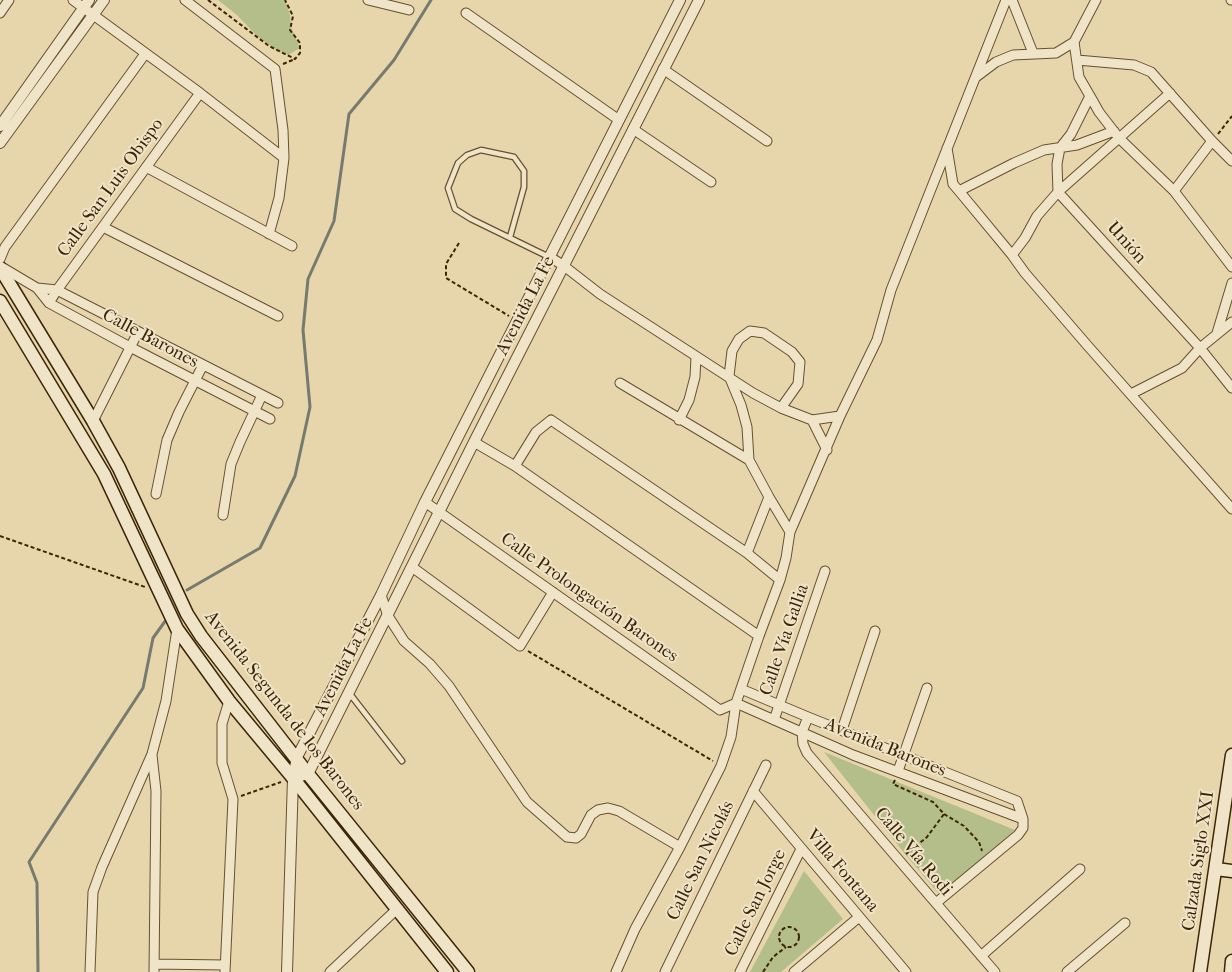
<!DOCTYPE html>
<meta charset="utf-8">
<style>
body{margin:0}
canvas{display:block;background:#e7d5ab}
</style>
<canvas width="1232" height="972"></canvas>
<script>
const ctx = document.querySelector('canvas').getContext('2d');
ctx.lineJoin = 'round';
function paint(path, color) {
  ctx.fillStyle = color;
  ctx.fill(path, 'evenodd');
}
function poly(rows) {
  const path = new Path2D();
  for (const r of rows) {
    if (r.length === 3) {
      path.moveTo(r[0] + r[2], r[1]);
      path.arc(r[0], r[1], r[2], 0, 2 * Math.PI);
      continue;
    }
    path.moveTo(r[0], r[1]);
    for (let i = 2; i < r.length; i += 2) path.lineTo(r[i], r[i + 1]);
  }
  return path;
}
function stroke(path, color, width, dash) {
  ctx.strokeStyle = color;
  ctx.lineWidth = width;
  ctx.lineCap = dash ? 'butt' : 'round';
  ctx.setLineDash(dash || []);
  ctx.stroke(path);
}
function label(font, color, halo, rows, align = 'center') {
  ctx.font = font + ' "IM FELL French Canon",serif';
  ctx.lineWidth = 4;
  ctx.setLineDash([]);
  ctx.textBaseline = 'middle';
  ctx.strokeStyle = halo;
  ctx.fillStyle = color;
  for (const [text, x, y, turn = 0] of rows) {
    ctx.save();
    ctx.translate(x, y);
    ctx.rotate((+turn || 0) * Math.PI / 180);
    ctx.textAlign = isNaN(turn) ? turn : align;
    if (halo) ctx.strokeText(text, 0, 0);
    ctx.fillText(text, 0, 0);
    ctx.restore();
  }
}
paint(poly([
 [218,0,285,0,290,15,291,27,300,48,288,55,278,51,257,36,237,15],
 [824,752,1015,830,976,865,938,893,905,854],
 [804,871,843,919,781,972,750,972]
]), '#b3be8b');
stroke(poly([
 [187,590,260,548,295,476,310,407,303,330,308,279,334,221,349,114,394,60,431,0],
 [38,972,37,883,29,862,143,688,153,638,166,620]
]), '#757c6f', 3);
const service = poly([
 [510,237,524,187,524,171,514,157,481,150,467,155,458,163,448,188,455,209,471,219,549,257],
 [350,694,402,761]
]);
const minor = poly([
 [73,0,200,93,284,158],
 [185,0,275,69,283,130,284,158,279,198,269,234],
 [368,0,409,10],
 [1012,0,1033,53],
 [1231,0,1232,0],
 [0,13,9,0],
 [466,13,619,120],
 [1074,42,1079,77,1090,96,1071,134,1060,148,1057,164,1058,192,1200,348,1232,388],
 [1077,60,1134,65,1151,72,1212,141,1232,161],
 [663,69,767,141],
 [976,77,996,62,1013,55,1056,53,1074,42,1096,0],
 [1090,96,1099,112,1119,138,1174,191,1232,267],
 [633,129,711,182],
 [947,148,953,184,959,191,1012,255,1025,273,1087,345,1232,509],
 [146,167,292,246],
 [959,191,1014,163,1044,150,1077,145,1114,131],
 [1174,191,1212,141],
 [103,227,278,316],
 [1012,255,1025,238,1037,216,1058,192,1170,93],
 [550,257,564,266,600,294,753,393,781,408,812,420,840,416],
 [0,259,5,247,145,54],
 [0,266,37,288,49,303,130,347,270,419],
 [37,288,57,290,278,403],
 [49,303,57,290,200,93],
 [1217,333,1232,283],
 [620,383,749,460],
 [1131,394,1182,368,1200,348,1232,322],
 [679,420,689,400,695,377,696,357],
 [812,420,827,450],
 [93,421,138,332],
 [474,442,515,466,759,636],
 [515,466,536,432,551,420,747,553,780,580],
 [156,494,167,440,179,412,203,365],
 [769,497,749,460,747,427,741,405,729,376,732,351,739,339,750,331,764,333,792,352,800,362,798,384,781,408],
 [425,502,720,710,736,703,853,755,1023,819],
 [223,515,231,464,240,442,262,395],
 [747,553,769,497,790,532],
 [412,567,520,646,553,592],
 [381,595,388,616,404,641,430,664,449,686,527,802,567,837,576,838,581,834,591,815,598,810,608,808,619,811,680,847],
 [741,689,808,717,1017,801,1023,819,1023,828,1018,835,936,903],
 [808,717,802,732,803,744,807,753,995,972],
 [774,720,825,571],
 [842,730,875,631],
 [152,755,156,791,154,972],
 [898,771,927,688],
 [753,791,906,972],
 [981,956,1080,869],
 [154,964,225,965],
 [90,972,93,892,102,867,152,754,166,701,177,629],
 [225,972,233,799,222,763,222,724,229,701],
 [330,972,397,909],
 [616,972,635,929,680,847,721,766,731,737,736,703,759,636,780,580,786,558,790,532,840,416,877,340,891,290,1006,0],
 [665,972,766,765],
 [740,972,801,849],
 [794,972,859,917],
 [1067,972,1125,923]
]);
const tertiary = poly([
 [0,126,89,0],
 [0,143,104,0],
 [301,776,308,774,474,442,699,0],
 [287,972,293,778,297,757,381,595,425,502,680,0]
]);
const secondary = poly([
 [0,268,93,421,119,468,187,614,201,636,308,774,468,972],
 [0,301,104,474,177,629,229,701,293,778,447,972],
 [1216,869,1232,871],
 [1200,972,1232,755],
 [1231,972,1232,961]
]);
stroke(service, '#66512f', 7);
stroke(minor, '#66512f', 11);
stroke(tertiary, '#66512f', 12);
stroke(secondary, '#3b2506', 15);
stroke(poly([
 [208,0,269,46,295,59,300,53,300,43,290,30,293,16,285,0],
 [283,64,295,59],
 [1218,134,1232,116],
 [459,243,446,264,446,278,509,316],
 [0,536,145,587],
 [528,651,713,761],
 [895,780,893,784,933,802,944,814,927,837,906,854],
 [241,796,281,782],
 [944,814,964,826,979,842,982,851],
 [789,937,10],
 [763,972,773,957,786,947]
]), '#3b2506', 2, [4, 2.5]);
stroke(service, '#efe4c8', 4.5);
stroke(minor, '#efe4c8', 9);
stroke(tertiary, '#efe4c8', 10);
stroke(secondary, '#efe4c8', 12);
label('18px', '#3b2506', '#efe4c8', [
 ["Calle San Luis Obispo",111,188,-54],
 ["Unión",1126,243,48],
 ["Avenida La Fe",526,306,-63],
 ["Calle Barones",150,339,28],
 ["Calle Prolongación Barones",589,598,35],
 ["Calle Vía Gallia",785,640,-71],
 ["Avenida La Fe",344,667,-63],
 ["Avenida Segunda de los Barones",284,711,52],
 ["Avenida Barones",885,748,22],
 ["Calle Vía Rodi",913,852,50],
 ["Calle San Nicolás",701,861,-64],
 ["Calzada Siglo XXI",1199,861,-82],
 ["Villa Fontana",842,871,50],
 ["Calle San Jorge",756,903,-64]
]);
</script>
